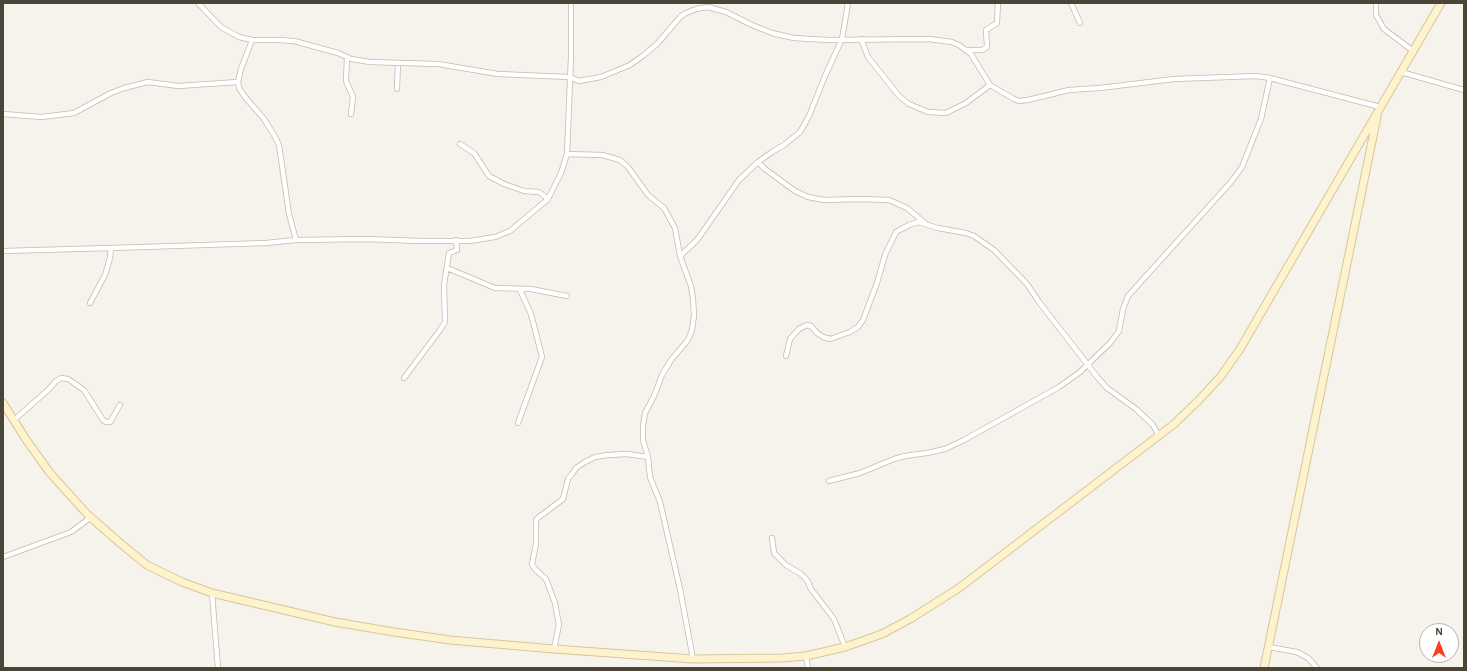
<!DOCTYPE html>
<style>
body{margin:0}
#map{position:relative;width:1467px;height:671px;overflow:hidden;background:#f6f3ec;font-family:"Alegreya Sans",sans-serif}
canvas{display:block}
.frame{position:absolute;inset:0;border:4px solid #4b4439;pointer-events:none}
.north{position:absolute;left:1419px;top:623px;width:40px;height:40px;box-sizing:border-box;background:#fff;border:1px solid #b7b4b0;border-radius:50%;rotate:0deg;font-size:11px;font-weight:700;line-height:16px;text-align:center;color:#4b4439}
.north::after{content:'';display:block;margin:auto;width:14px;height:18px;background:#fc3f1d;clip-path:polygon(50% 0,100% 100%,50% 72%,0 100%)}
</style>
<div id="map">
<canvas width="1467" height="671"></canvas>
<div class="frame"></div>
<div class="north">N</div>
</div>
<script>
const ctx = document.querySelector('canvas').getContext('2d');
ctx.lineJoin = 'round';
function poly(rows) {
  const path = new Path2D();
  for (const r of rows) {
    path.moveTo(r[0], r[1]);
    for (let i = 2; i < r.length; i += 2) path.lineTo(r[i], r[i + 1]);
  }
  return path;
}
function stroke(path, color, width, dash) {
  ctx.strokeStyle = color;
  ctx.lineWidth = width;
  ctx.lineCap = dash ? 'butt' : 'round';
  ctx.setLineDash(dash || []);
  ctx.stroke(path);
}
const street = poly([
 [198,3,221,27,239,37,252,40,279,40,294,41,338,53,351,59,370,62,438,64,498,74,570,77,579,81,601,77,630,65,644,55,657,44,681,16,686,13,696,9,708,7,726,12,752,25,772,33,794,38,829,40,929,39,952,42,959,45,971,54,990,85,1014,99,1019,101,1028,100,1069,90,1100,88,1174,79,1256,76,1270,78,1380,107],
 [1071,3,1080,23],
 [1376,3,1376,15,1384,29,1413,51],
 [861,39,868,57,899,96,909,104,928,112,946,113,966,103,990,85],
 [252,40,241,69,238,82,239,88,245,97,264,119,274,135,279,145,289,214,296,240],
 [967,50,982,50,987,47,986,30,997,23,998,3],
 [347,57,346,81,353,97,351,114],
 [1401,72,1464,90],
 [397,89,398,63],
 [3,114,42,117,74,113,111,93,124,88,148,82,178,86,238,82],
 [460,144,474,153,489,176,504,184,524,191,539,192,548,199],
 [567,154,602,155,613,158,620,160,628,167,648,195,664,208,675,228,680,256,691,286,693,299,694,315,692,330,688,340,671,360,662,375,654,396,645,413,643,426,643,440,648,457,650,477,660,502,680,589,693,659],
 [758,162,765,169,795,191,808,197,824,200,861,199,889,200,907,208,925,223],
 [3,251,111,248,266,243,296,240,367,239,420,241,470,241,495,237,510,231,548,199,561,173,567,154,571,56,571,3],
 [680,256,697,240,739,180,758,162,772,152,784,145,800,132,809,116,825,76,842,39,848,3],
 [447,268,495,288,531,289,567,296],
 [90,303,105,275,110,258,111,248],
 [786,356,790,339,799,329,807,325,811,326,817,333,823,337,830,339,850,332,858,327,863,320,877,283,885,255,896,232,909,225,918,222,938,228,966,233,974,236,994,250,1027,284,1039,302,1098,378,1107,388,1136,409,1153,425,1159,436],
 [404,378,440,330,445,322,444,285,449,253,457,250,456,240],
 [14,420,48,390,56,381,61,378,68,379,84,390,103,420,106,422,110,422,120,405],
 [518,423,542,357,531,314,520,290],
 [829,481,860,473,894,459,905,456,927,453,945,449,964,440,1059,387,1080,372,1110,343,1119,331,1123,309,1128,296,1231,182,1242,167,1261,119,1270,78],
 [772,538,774,553,786,565,801,574,807,580,811,589,834,619,845,647],
 [3,557,71,532,91,517],
 [212,593,218,668],
 [1269,647,1297,652,1308,658,1317,668],
 [554,649,559,625,555,603,546,579,535,569,532,564,536,544,536,520,539,517,563,499,568,479,572,474,576,468,585,462,595,457,608,455,627,454,648,457],
 [806,656,808,668]
]);
const secondary = poly([
 [3,403,27,441,50,473,88,515,120,543,147,565,182,582,212,593,335,622,394,632,450,640,554,649,693,659,782,658,806,656,845,647,882,634,910,619,959,588,1174,424,1199,400,1221,376,1240,349,1441,3],
 [1264,668,1377,117]
]);
stroke(street, '#c2bbae', 6);
stroke(secondary, '#d6c79b', 9);
stroke(street, '#fff', 4.5);
stroke(secondary, '#fff3cd', 7);
</script>
